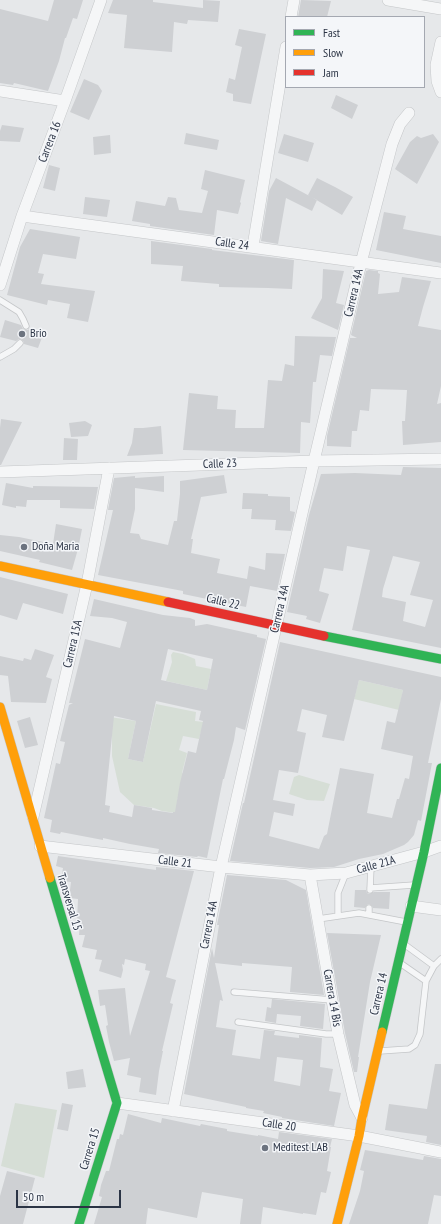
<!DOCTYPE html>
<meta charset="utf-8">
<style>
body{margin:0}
#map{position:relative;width:441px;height:1224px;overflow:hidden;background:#e6e8ea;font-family:"PT Sans Narrow",sans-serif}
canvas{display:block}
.legend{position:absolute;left:285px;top:16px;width:140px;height:72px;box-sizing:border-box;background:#f4f6f9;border:1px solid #a4a8b1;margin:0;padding:5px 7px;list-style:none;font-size:12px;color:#2b3445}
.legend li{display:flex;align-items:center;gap:8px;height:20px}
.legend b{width:20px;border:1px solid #a4a8b1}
.scale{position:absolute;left:16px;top:1190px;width:105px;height:18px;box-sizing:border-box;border:2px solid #2b3445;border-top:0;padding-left:5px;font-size:12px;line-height:14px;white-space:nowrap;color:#2b3445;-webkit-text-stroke:3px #f4f6f9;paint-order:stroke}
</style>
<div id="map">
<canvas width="441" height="1224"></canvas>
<ul class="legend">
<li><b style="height:5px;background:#30b455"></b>Fast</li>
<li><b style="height:5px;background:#ff9f0a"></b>Slow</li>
<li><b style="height:5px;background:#e5322d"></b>Jam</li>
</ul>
<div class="scale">50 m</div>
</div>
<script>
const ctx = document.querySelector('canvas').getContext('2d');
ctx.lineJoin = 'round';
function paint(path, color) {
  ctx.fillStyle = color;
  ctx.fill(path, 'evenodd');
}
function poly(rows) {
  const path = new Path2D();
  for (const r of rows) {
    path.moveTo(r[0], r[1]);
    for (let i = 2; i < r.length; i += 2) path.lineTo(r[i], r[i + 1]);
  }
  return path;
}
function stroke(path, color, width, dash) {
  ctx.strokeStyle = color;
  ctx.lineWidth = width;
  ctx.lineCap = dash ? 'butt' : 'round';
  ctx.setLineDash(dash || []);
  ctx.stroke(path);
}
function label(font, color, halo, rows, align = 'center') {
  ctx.font = font + ' "PT Sans Narrow",sans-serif';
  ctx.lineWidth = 3;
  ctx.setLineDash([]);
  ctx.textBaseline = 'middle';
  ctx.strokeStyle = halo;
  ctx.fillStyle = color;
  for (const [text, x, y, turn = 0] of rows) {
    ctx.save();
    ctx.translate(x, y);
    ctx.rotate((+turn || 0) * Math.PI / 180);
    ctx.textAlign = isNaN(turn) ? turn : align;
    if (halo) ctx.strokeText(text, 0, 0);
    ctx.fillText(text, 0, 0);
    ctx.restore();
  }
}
paint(poly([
 [173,652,183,654,195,659,196,666,211,669,207,690,166,681,172,662,171,655],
 [359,680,403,690,399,710,354,699],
 [156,704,196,712,195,721,204,722,199,739,183,736,179,750,187,753,182,773,212,781,180,794,177,800,183,814,162,811,154,808,134,805,120,792,112,756,112,732,110,717,136,721,128,759,143,762],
 [299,775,330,784,324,801,307,800,289,794,294,777],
 [15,1103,57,1110,44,1178,1,1166]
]), '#d6ded6');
paint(poly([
 [54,0,83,0,77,19,73,18,66,38,65,38,59,61,48,91,14,83,13,85,0,83,0,9,48,21],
 [113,0,153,0,153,2,203,8,203,0,220,1,218,22,188,20,187,24,174,22,172,52,124,48,127,15,108,13],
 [301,0,331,1,327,17,298,17],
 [239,29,266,34,251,104,233,101,233,94,226,92,229,78,235,80,242,47,235,45],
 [84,79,98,85,102,91,89,120,70,112],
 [336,95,358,105,352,119,331,108],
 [2,125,24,128,20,142,0,141,0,131],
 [186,133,219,140,217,150,184,144],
 [284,134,314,143,308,162,278,153],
 [433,134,439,142,417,184,395,169,410,142,417,136,421,138],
 [110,135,111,153,94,155,93,137],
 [49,165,60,168,55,191,43,188],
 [205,170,245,180,240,202,241,203,238,214,217,210,214,235,150,226,150,224,132,221,136,201,165,206,168,197,176,198,179,210,202,213,208,191,201,189],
 [276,178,317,200,312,211,286,198,278,244,261,241,269,191],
 [317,178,335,187,353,197,342,215,308,195],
 [85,197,110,200,107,217,83,214],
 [384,212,406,216,403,229,441,236,441,263,376,250],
 [30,229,80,237,76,259,43,254,38,273,44,274,41,284,95,291,88,322,67,318,70,304,48,300,47,305,7,295,20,247],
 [151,241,212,249,212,250,294,260,292,289,268,288,219,287,219,284,181,281,183,266,151,264],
 [323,269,344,271,336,303,344,305,338,330,311,318,322,298],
 [369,270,378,271,378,273,380,274,378,294,399,292,402,277,431,281,423,307,418,326,441,330,441,386,437,404,441,403,441,442,403,445,402,421,405,421,407,390,371,389,369,411,360,410,357,431,352,431,351,447,327,446,327,436,350,338,357,338,351,335,366,271],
 [5,320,21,325,23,329,25,330,28,330,30,328,44,332,38,348,24,344,24,342,21,339,19,339,16,341,0,337],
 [295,336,336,337,332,356,320,355,316,382,313,382,310,423,301,422,300,453,183,450,189,393,218,396,217,409,236,410,235,428,264,428,268,380,282,381,285,364,294,366],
 [1,419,22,422,1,465,0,465,0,428],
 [85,421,92,425,88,436,71,437,69,423],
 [161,426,163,454,127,456,132,443,134,428,143,428],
 [64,438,78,439,77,460,63,460],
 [403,467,441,468,441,648,352,630,370,550,347,546,343,571,324,568,319,591,329,594,320,623,306,619,307,616,287,612,309,515,321,474,355,473,401,475],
 [393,556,420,562,410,595,433,600,425,627,403,621,406,602,382,597,383,589],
 [224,475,227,493,201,497,191,539,193,539,191,553,220,559,217,573,247,579,249,566,265,570,266,553,285,554,277,591,250,586,246,607,183,594,183,591,98,575,113,510,108,510,114,478,135,476,135,478,164,476,164,492,135,488,135,509,130,533,139,534,141,539,168,545,174,521,177,521,180,494,180,481],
 [6,483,33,488,33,486,98,487,94,509,60,508,60,500,27,500,26,507,16,506,16,508,2,505],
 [243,493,268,494,268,496,290,497,290,511,295,512,291,531,275,530,276,520,251,519,252,509,242,509],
 [56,524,82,529,78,549,72,570,39,562,40,560,0,551,0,535,19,537,53,544],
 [0,577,68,594,63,614,23,603,17,620,0,615],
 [94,599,163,615,190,618,195,620,195,626,207,624,257,635,257,637,266,639,245,730,236,727,234,740,224,779,223,779,207,858,198,856,197,857,158,853,159,849,130,844,103,838,103,840,61,832,60,834,50,832,52,820,44,818,56,763,60,764,65,742,60,741,69,705,73,703,69,703,85,639,120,648,127,622,112,618,90,616],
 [168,649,213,659,207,690,161,680],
 [156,701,201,711,199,720,203,721,196,753,188,751,180,783,175,812,173,812,173,813,152,810,152,808,134,805,132,817,109,812,110,806,105,805,114,716,136,721,128,759,143,762],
 [280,642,441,677,441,699,428,763,432,763,421,821,418,820,414,835,408,842,404,845,383,854,359,859,334,867,310,868,230,861,243,803,244,803],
 [359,680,403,690,395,723,387,721,381,749,413,756,409,779,405,778,399,799,397,799,392,818,367,813,374,774,340,768,327,834,324,836,319,849,269,836,274,812,293,816,295,804,273,800,279,770,298,773,306,733,297,731,302,709,327,715,322,737,344,741],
 [35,649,54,655,46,677,52,679,46,703,11,702,8,676,0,675,0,656,23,661,24,658,31,660],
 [30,717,38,745,25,748,17,721],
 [58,856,156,870,156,867,194,871,166,977,176,980,170,1003,173,1004,162,1051,163,1051,159,1071,156,1095,139,1092,141,1078,127,1075,130,1058,114,1061,109,1042,106,1026,108,1025,105,1005,100,1006,98,990,125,988,130,1036,150,971,145,970,146,964,125,959,124,965,122,964,123,970,121,978,99,971,102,960,95,959,97,950,82,947,85,935,79,935,80,921,77,921,78,899,69,898,71,882,61,881,63,868,56,866],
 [227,875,286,880,306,890,324,995,290,992,292,967,242,963,242,966,215,963,223,1001,220,1000,216,1027,236,1030,232,1055,260,1059,264,1030,275,1031,274,1035,299,1038,299,1035,322,1038,320,1067,333,1069,329,1091,341,1093,334,1126,282,1118,282,1117,263,1113,264,1111,246,1108,246,1107,184,1094,212,948,214,958,219,925,217,925],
 [277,1057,303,1060,300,1086,274,1081],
 [355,890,366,890,367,893,369,894,374,892,390,892,389,909,373,908,372,906,369,904,367,905,365,908,354,907],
 [327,933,381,935,370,982,358,1057,359,1057,357,1072,354,1072,345,1033],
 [272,999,325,1004,323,1029,300,1026,301,1016,277,1014,276,1023,265,1021,267,1007,271,1008],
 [435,1064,441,1064,441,1145,426,1142,427,1136,385,1130,389,1104,427,1109],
 [83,1069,86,1087,68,1089,66,1072],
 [62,1103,73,1105,68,1131,57,1129],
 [128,1114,161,1123,162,1118,200,1126,201,1124,227,1129,227,1131,258,1136,258,1135,278,1139,279,1132,332,1139,330,1147,331,1147,327,1171,331,1172,326,1193,321,1192,316,1215,303,1213,303,1214,263,1207,261,1224,240,1224,243,1199,202,1192,197,1218,148,1208,146,1224,94,1224,102,1197,99,1196,101,1185,106,1171,109,1171,117,1139,119,1139,120,1134,123,1135],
 [365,1150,423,1160,424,1156,441,1159,441,1196,434,1195,428,1224,349,1224,360,1191,364,1171,360,1170],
 [7,1171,35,1178,23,1224,0,1224,0,1196]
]), '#ced0d3');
const lane = poly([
 [0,300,19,312,23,319,26,326],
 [0,357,14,349,20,343],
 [370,888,414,885],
 [370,890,371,866],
 [369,908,369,914],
 [338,916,338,893,346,873],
 [318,919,359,913,406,922],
 [404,944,434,966],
 [426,981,434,966,441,959],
 [234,992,332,1000],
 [238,1022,326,1034,338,1034],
 [380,1051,409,1049,415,1045,420,1034,426,981,400,963]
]);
const street = poly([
 [388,0,441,9],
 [291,17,294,0],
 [441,42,436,65,437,81,441,92],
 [0,91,65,101],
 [22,216,441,273],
 [253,246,286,47],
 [0,285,22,216,65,101,101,0],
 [0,472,314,461,441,459],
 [33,817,87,584,109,468],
 [40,846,221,867,310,875,346,873,424,852,441,846],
 [310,875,338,1034,355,1105,362,1118],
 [411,906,441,910],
 [117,1103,359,1136,441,1152],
 [173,1111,221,867,314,461,361,263,392,144,400,124,409,113]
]);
const fast = poly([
 [324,636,441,659],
 [50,878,117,1103,79,1224],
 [382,1032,424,852,441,768]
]);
const slow = poly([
 [0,566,168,602],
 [0,707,50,878],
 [337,1224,359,1136,362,1118,382,1032]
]);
const jam = poly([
 [168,602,324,636]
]);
stroke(lane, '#c4c6c8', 7);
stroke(street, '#c4c6c8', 12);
stroke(fast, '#c4c6c8', 10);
stroke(slow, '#c4c6c8', 10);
stroke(jam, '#c4c6c8', 10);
stroke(lane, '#f5f6f7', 5.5);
stroke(street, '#f5f6f7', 11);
stroke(fast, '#30b455', 9);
stroke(slow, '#ff9f0a', 9);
stroke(jam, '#e5322d', 9);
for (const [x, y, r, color] of [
 [22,334,4,"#6c737f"],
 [24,547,4,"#6c737f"],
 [265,1148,4,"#6c737f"]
]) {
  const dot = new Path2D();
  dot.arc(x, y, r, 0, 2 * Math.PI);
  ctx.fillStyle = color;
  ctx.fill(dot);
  stroke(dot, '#f4f6f9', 1.5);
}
label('12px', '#2b3445', '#f4f6f9', [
 ["Carrera 16",50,142,-69],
 ["Calle 24",232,244,8],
 ["Carrera 14A",354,293,-77],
 ["Calle 23",220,464,-2],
 ["Calle 22",223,602,13],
 ["Carrera 14A",280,609,-77],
 ["Carrera 15A",73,644,-77],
 ["Calle 21",175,862,7],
 ["Calle 21A",376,865,-15],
 ["Transversal 15",69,902,73],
 ["Carrera 14A",209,925,-79],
 ["Carrera 14",379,994,-77],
 ["Carrera 14 Bis",332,998,80],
 ["Calle 20",279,1125,8],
 ["Carrera 15",90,1149,-73]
]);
label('12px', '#2b3445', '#f4f6f9', [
 ["Brio",30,334],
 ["Doña Maria",32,547],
 ["Meditest LAB",273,1148]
], 'left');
</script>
